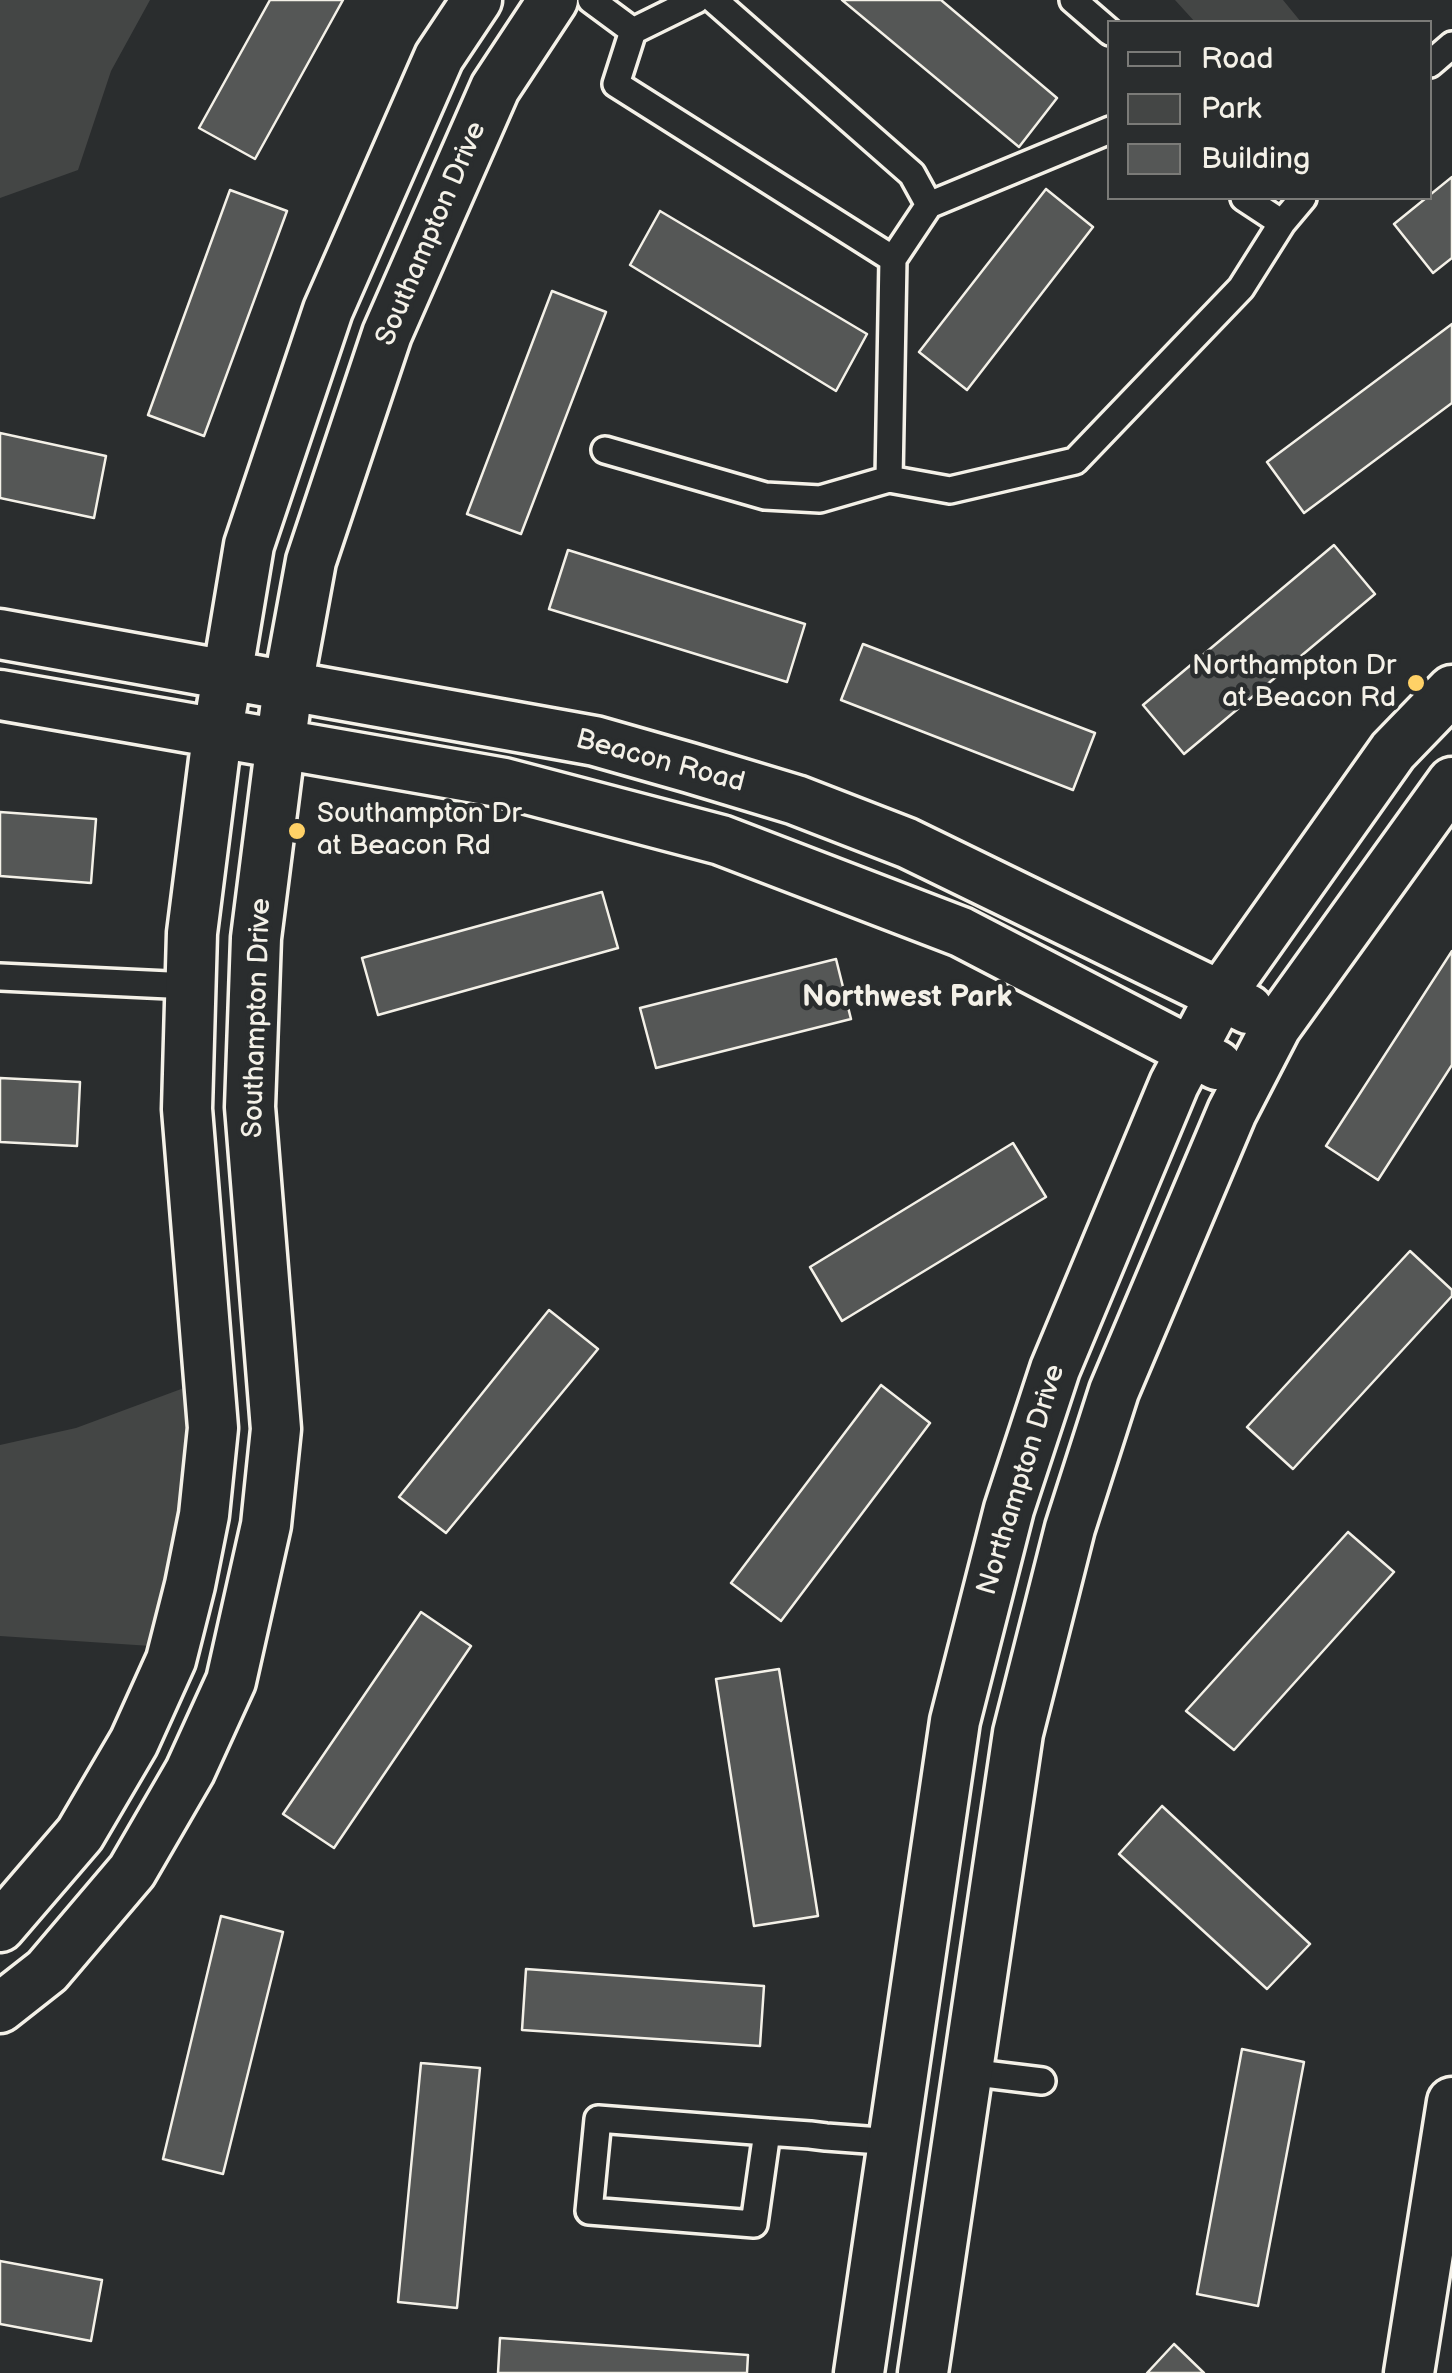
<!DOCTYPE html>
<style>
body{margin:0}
#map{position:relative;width:1452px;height:2373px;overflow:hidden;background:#2a2d2e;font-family:"Balsamiq Sans",sans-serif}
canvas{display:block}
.legend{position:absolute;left:1107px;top:20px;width:325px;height:180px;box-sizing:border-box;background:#2a2d2e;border:2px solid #7b7b78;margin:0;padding:12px 18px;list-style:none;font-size:30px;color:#f4f1e8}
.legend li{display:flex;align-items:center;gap:20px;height:50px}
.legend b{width:50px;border:2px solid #7b7b78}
</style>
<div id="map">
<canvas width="1452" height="2373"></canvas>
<ul class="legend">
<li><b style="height:12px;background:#2a2d2e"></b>Road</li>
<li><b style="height:28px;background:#444645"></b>Park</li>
<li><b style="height:28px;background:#555756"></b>Building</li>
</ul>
</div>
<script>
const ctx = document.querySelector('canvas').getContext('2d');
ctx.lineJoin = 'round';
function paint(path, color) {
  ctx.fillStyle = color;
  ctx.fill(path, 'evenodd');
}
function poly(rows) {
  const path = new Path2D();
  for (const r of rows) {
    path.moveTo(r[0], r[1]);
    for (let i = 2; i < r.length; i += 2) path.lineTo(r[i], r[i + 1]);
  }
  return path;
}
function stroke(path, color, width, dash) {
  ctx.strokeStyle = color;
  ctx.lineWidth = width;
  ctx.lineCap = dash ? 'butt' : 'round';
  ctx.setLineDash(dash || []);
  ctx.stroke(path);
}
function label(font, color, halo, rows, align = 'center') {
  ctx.font = font + ' "Balsamiq Sans",sans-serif';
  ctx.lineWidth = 9;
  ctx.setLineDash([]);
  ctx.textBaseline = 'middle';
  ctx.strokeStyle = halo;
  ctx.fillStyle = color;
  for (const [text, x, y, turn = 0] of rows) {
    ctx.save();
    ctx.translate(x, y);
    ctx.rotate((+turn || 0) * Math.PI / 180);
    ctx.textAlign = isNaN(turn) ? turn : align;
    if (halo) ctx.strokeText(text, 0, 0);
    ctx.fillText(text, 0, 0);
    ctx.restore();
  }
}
paint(poly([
 [0,0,150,0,111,71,78,170,0,198],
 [1175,0,1283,0,1301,22,1195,22],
 [192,1385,185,1509,151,1646,0,1636,0,1445,76,1428]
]), '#444645');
const building = poly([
 [270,0,343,0,255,159,199,128,270,0],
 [842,0,941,0,1057,98,1019,147,842,0],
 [1452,177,1452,258,1433,273,1394,224,1452,177],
 [1046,189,1093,227,967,390,919,352,1046,189],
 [230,190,287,211,204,436,148,415,230,190],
 [660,211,867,334,836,391,630,265,660,211],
 [552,291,606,312,521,534,467,514,552,291],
 [1452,324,1452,403,1304,513,1267,462,1452,324],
 [0,433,106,456,94,518,0,498,0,433],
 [1334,545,1375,594,1184,754,1143,705,1334,545],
 [568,550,805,624,787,682,549,609,568,550],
 [863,644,1095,733,1073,790,841,700,863,644],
 [0,812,96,819,91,883,0,876,0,812],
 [602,892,618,948,378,1015,362,958,602,892],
 [1452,951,1452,1065,1378,1180,1326,1146,1452,951],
 [836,959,851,1019,656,1068,640,1008,836,959],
 [0,1078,80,1082,77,1146,0,1142,0,1078],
 [1013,1143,1046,1197,842,1321,810,1267,1013,1143],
 [1410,1251,1452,1290,1452,1296,1293,1469,1247,1427,1410,1251],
 [549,1310,598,1349,446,1533,399,1497,549,1310],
 [881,1385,930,1423,781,1621,731,1583,881,1385],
 [1348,1532,1394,1572,1234,1750,1186,1711,1348,1532],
 [421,1612,471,1646,334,1848,283,1814,421,1612],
 [779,1669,818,1916,754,1926,716,1679,779,1669],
 [1162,1806,1310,1944,1267,1989,1119,1854,1162,1806],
 [221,1916,283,1932,223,2174,163,2159,221,1916],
 [526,1969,764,1986,760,2046,522,2030,526,1969],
 [1242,2049,1304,2062,1258,2306,1197,2294,1242,2049],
 [421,2063,480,2068,457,2308,398,2302,421,2063],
 [0,2261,102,2280,91,2341,0,2324,0,2261],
 [500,2338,748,2355,747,2373,498,2373,500,2338],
 [1174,2344,1204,2373,1147,2373,1174,2344]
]);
paint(building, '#555756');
stroke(building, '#f4f1e8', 2.5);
const lane = poly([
 [591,0,633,31],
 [696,0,633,31,616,84,893,259],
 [714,0,912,174,929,205],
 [1073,0,1110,32],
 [1430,64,1452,45],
 [1282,223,1303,198],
 [605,450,765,496,820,499,889,479,950,490,1075,461,1241,288,1282,223,1244,198],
 [889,479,893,259,929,205,1110,130],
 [0,977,190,986],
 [968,2072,1042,2081],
 [767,2132,754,2224,589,2211,598,2119,767,2132,810,2135,826,2137,894,2142]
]);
const street = poly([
 [0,634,595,741,690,768,796,800,907,843,1248,1009],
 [0,695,504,783,721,840,961,932,1217,1065],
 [0,1927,80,1834,134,1742,171,1660,190,1585,204,1515,213,1428,187,1109,192,933,217,736,249,545,328,310,439,57,477,0],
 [0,2008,47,1971,132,1871,190,1771,231,1681,266,1525,276,1429,250,1107,256,938,288,686,311,561,387,334,495,88,553,0],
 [859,2373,955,1721,1009,1509,1055,1369,1174,1084,1222,993,1393,751,1452,690],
 [923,2373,1018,1733,1070,1528,1114,1391,1232,1112,1276,1027,1452,782],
 [1409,2373,1452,2102]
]);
stroke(lane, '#f4f1e8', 32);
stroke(street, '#f4f1e8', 55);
stroke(lane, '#2a2d2e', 25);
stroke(street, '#2a2d2e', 48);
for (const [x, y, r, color] of [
 [1416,683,10,"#ffd166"],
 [297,831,10,"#ffd166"]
]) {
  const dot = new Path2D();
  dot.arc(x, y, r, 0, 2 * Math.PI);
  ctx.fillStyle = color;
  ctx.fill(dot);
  stroke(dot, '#2a2d2e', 4);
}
label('28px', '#f4f1e8', '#2a2d2e', [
 ["Southampton Drive",432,234,-67],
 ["Beacon Road",660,762,15],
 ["Southampton Drive",258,1018,-88],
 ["Northampton Drive",1022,1480,-73]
]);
label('28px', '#f4f1e8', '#2a2d2e', [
 ["Northampton Dr",1396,667],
 ["at Beacon Rd",1396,699],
 ["Southampton Dr",317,815,"left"],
 ["at Beacon Rd",317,847,"left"]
], 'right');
label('bold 30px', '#f4f1e8', '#2a2d2e', [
 ["Northwest Park",907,998]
]);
</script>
